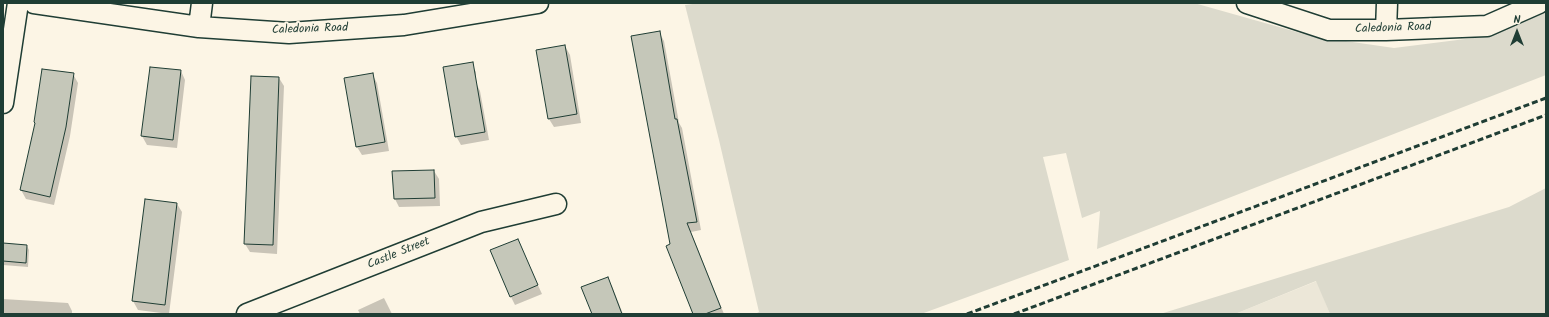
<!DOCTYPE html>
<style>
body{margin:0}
#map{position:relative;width:1549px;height:317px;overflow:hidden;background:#fcf5e5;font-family:Kalam,sans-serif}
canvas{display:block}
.frame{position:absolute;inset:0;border:4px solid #1f3d34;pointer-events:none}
.north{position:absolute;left:1497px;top:12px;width:40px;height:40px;-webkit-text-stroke:3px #fcf5e5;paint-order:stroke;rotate:0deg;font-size:11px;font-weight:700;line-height:16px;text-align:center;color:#1f3d34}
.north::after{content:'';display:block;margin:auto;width:14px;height:18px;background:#1f3d34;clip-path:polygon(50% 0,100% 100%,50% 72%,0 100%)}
</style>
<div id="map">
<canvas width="1549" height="317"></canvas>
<div class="frame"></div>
<div class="north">N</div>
</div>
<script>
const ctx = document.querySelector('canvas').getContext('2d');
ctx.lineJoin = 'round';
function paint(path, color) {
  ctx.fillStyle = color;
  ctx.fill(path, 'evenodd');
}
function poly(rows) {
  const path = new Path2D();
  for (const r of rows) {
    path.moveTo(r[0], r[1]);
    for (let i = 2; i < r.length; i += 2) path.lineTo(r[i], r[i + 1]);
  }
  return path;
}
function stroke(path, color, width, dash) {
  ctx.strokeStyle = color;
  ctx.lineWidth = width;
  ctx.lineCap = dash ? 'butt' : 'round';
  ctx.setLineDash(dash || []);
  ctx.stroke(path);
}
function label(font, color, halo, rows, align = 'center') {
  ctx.font = font + ' Kalam,sans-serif';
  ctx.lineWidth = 4;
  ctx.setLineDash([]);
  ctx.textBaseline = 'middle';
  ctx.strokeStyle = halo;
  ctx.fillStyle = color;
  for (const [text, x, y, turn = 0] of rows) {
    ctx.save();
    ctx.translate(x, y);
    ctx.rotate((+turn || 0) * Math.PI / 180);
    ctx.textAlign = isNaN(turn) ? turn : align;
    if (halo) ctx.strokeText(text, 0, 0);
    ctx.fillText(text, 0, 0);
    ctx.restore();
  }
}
paint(poly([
 [1317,281,1330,314,1235,314]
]), '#ece7d8');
paint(poly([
 [700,3,1194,3,1311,36,1394,48,1481,37,1546,11,1546,75,1097,249,1100,211,1082,218,1066,153,1043,157,1069,260,921,314,755,314,759,312,719,140,685,5],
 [1546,188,1546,314,1330,314,1316,281,1235,314,1160,314,1509,207]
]), '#dcdacc');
paint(poly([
 [659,32,664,41,679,123,682,128,701,230,691,232,724,314,694,314,671,245],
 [565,46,570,55,581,123,554,127,549,119,537,51],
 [471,64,476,72,476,83,480,91,489,140,461,145,456,136],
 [181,71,185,80,177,148,147,145,142,136],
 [73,74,78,83,70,136,54,205,26,199,21,190],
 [372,74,377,83,389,151,362,155,357,147,345,79],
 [279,78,284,86,277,254,250,252,245,244],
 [434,171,439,179,440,206,399,207,395,199],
 [146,200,177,204,182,212,169,314,138,310,133,301],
 [517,240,542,294,515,305,511,297],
 [3,244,27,246,29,250,28,267,3,265],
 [607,278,612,286,623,314,593,314],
 [384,298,392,314,360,314,358,310],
 [3,299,68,303,72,311,72,314,3,314]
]), '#0003');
const building = poly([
 [660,31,675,119,677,119,697,222,687,223,721,308,705,314,693,314,666,246,670,244,631,36,660,31],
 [565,45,577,114,548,119,536,50,565,45],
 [473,62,485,132,455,137,443,67,473,62],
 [150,67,181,70,173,140,141,136,150,67],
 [42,69,74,73,66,127,50,197,20,190,35,123,34,122,42,69],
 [373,73,385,142,356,147,344,78,373,73],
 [251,76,279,77,273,245,244,244,251,76],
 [434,170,435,198,394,199,392,171,434,170],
 [145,199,177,203,165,305,132,301,145,199],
 [518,239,538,285,510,297,490,250,518,239],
 [3,243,27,245,26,263,3,261,3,243],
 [608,277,622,314,592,314,581,287,608,277]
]);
paint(building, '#c5c7b9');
stroke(building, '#1f3d34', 1);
const street = poly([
 [34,3,199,27,289,33,404,25,538,3],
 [1247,3,1329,30,1386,30,1487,26,1539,3],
 [199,27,202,3],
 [1386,30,1387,3],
 [3,103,18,3],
 [247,314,481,222,556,204]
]);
stroke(street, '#1f3d34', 23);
stroke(street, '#fcf5e5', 20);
stroke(poly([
 [967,314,1546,98],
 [1014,314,1546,115]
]), '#1f3d34', 3, [6, 3]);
label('12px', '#1f3d34', '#fcf5e5', [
 ["Caledonia Road",1393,29,-2],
 ["Caledonia Road",310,30,-2],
 ["Castle Street",399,254,-22]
]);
</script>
